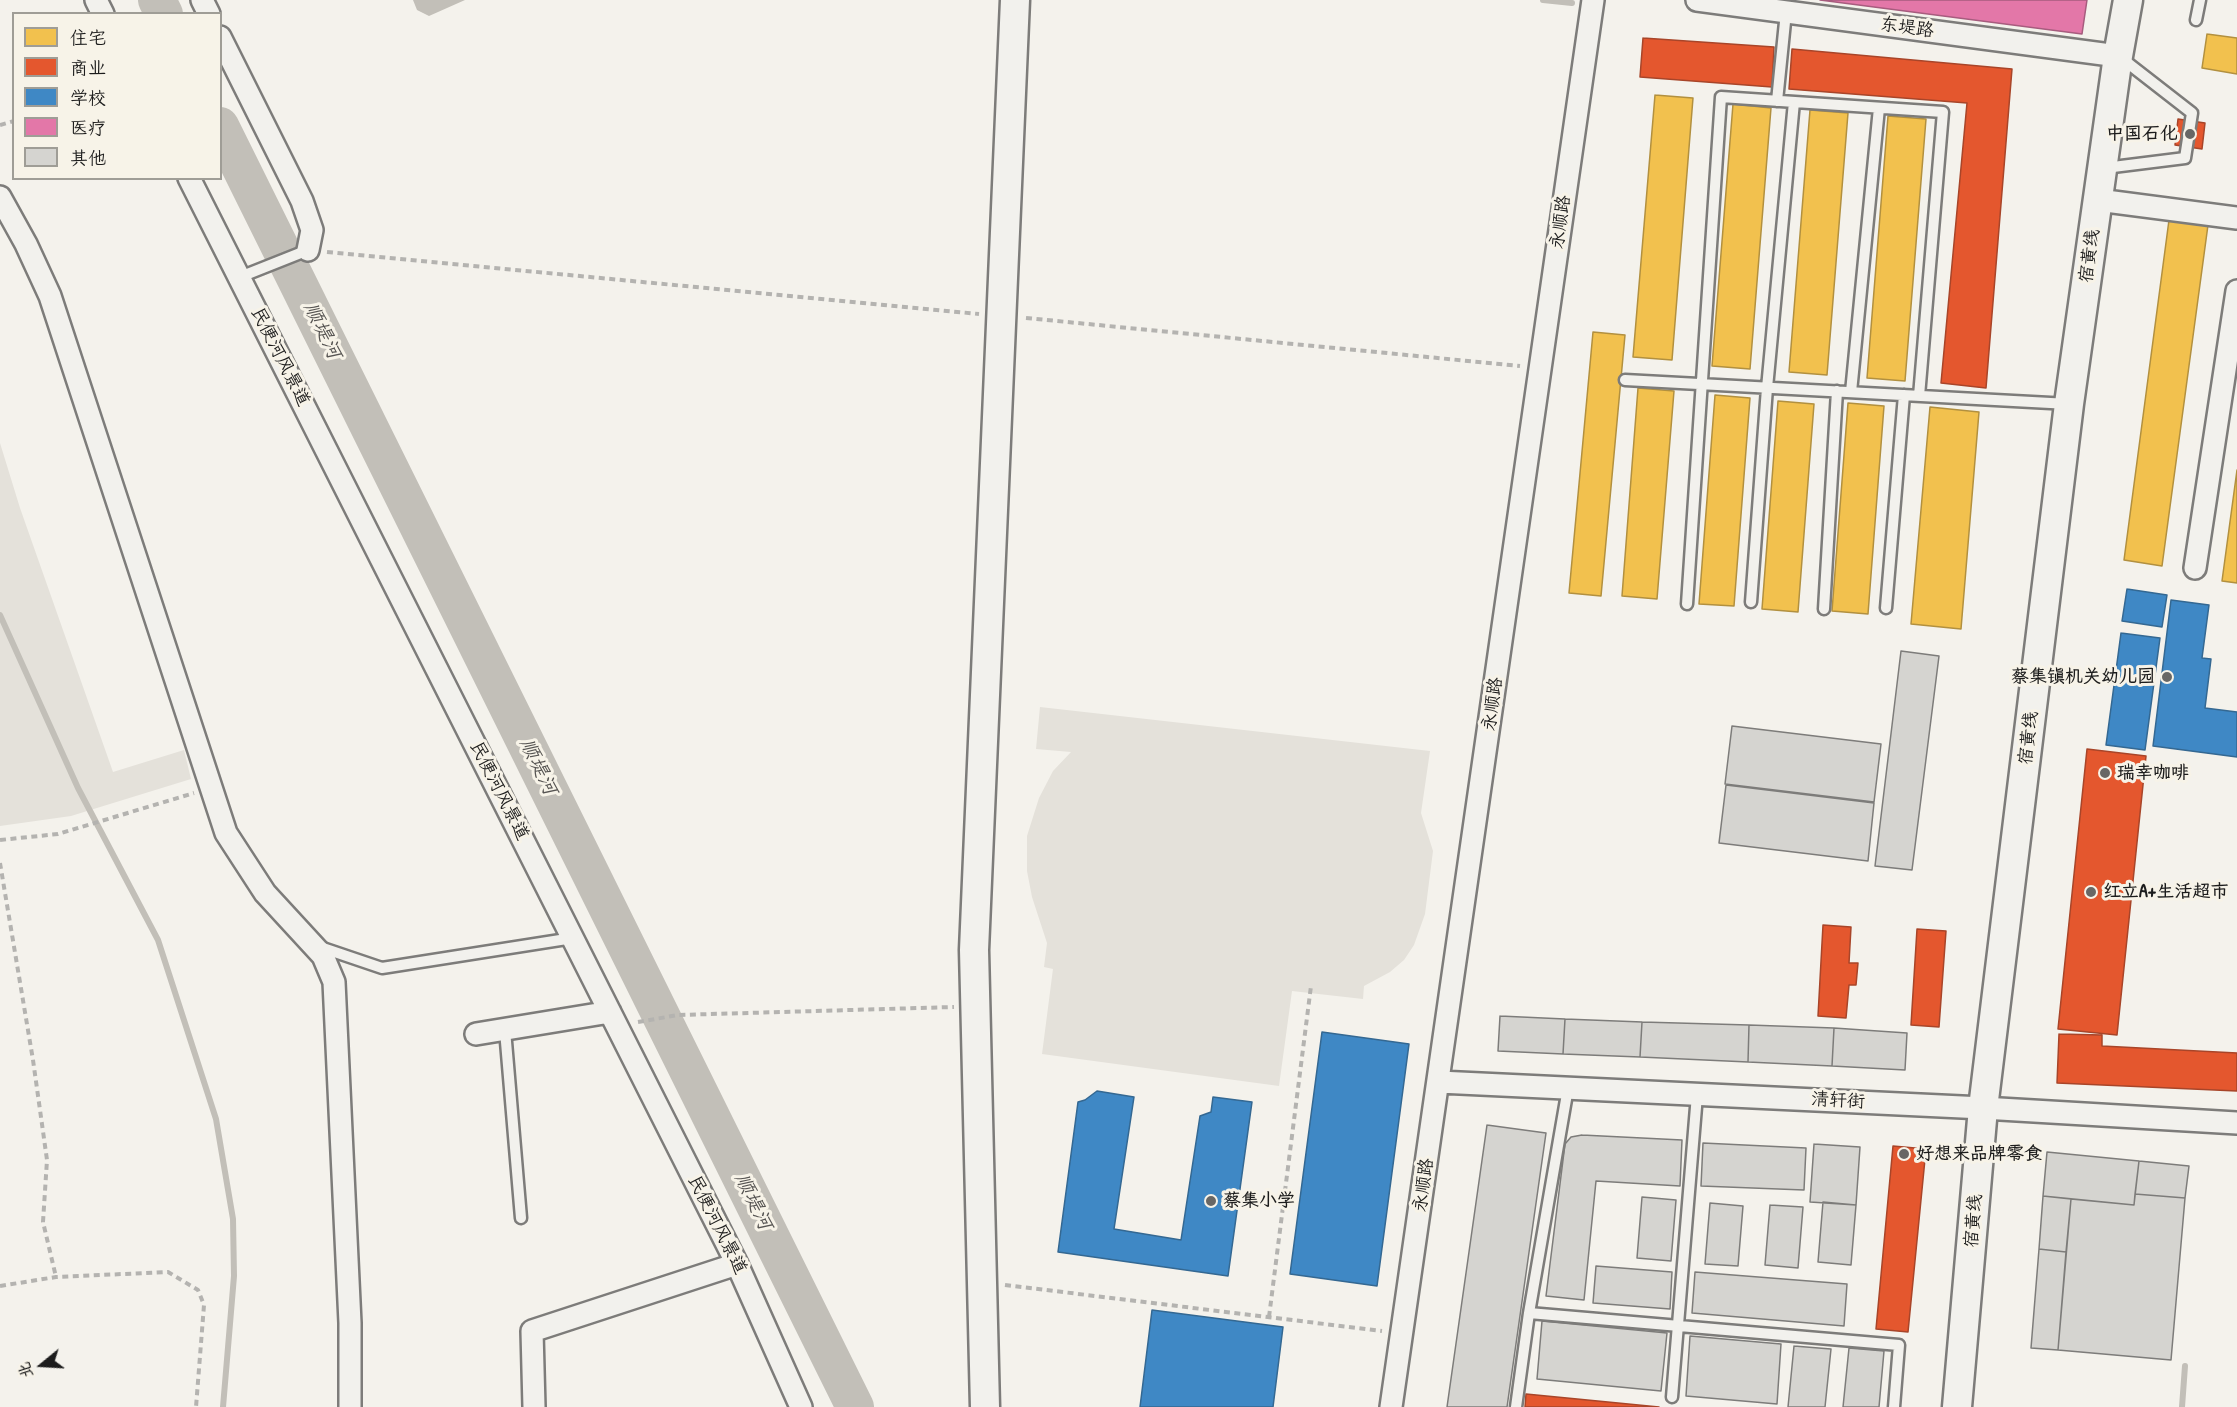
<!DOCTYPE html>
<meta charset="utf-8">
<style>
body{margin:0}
#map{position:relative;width:2237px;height:1407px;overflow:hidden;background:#f4f2ec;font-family:"Patrick Hand","LXGW WenKai TC",sans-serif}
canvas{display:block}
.legend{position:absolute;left:12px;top:12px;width:210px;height:168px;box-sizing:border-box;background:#f7f3e8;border:2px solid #9f9d96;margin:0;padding:8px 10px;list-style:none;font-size:18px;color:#1c1c1c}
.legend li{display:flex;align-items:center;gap:12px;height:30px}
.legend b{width:30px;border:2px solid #9f9d96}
.north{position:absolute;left:12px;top:1335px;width:60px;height:60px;-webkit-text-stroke:4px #f7f3e8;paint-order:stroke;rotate:252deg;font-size:16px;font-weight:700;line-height:24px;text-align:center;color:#1c1c1c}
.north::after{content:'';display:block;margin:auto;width:21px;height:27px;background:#1c1c1c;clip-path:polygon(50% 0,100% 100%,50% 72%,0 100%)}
</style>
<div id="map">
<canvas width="2237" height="1407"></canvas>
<ul class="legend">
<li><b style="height:16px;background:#f2c14e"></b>住宅</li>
<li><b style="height:16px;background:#e4572e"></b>商业</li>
<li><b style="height:16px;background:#3f88c5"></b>学校</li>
<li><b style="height:16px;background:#e377a8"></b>医疗</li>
<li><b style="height:16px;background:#d5d4d0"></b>其他</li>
</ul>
<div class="north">北</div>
</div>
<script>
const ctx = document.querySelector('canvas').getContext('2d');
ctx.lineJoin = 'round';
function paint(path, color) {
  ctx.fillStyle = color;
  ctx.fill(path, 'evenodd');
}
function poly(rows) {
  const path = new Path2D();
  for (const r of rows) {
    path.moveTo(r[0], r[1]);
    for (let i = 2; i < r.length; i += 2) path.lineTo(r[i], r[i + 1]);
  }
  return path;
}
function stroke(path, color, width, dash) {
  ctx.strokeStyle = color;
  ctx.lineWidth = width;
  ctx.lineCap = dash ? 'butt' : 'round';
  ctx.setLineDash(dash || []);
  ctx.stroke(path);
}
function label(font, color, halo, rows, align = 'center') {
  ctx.font = font + ' "Patrick Hand","LXGW WenKai TC",sans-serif';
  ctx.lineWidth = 6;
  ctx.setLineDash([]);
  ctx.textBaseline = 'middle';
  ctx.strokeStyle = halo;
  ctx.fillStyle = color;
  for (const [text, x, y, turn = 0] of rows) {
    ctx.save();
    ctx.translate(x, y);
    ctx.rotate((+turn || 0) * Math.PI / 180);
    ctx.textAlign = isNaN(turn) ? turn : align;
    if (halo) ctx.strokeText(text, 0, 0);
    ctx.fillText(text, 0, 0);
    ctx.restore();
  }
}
paint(poly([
 [0,443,20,508,113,772,184,750,191,779,71,816,0,826],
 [1040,707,1430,751,1421,813,1433,851,1425,914,1414,945,1404,960,1390,972,1364,986,1363,999,1292,991,1279,1086,1042,1054,1053,969,1044,967,1047,943,1032,897,1027,871,1027,836,1039,798,1053,771,1071,752,1036,749]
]), '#e4e1da');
paint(poly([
 [413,0,465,0,429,16,417,10]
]), '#c2bfb8');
const homes = poly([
 [2207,34,2237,38,2237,74,2202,68,2207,34],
 [1655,95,1693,98,1672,360,1633,357,1655,95],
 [1733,104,1771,108,1750,369,1712,366,1733,104],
 [1810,110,1848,113,1827,375,1789,372,1810,110],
 [1888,116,1926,119,1905,381,1867,378,1888,116],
 [2169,220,2208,225,2162,566,2124,560,2169,220],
 [1593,332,1625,335,1601,596,1569,593,1593,332],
 [1638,388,1674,391,1657,599,1622,596,1638,388],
 [1715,395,1750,398,1734,606,1699,604,1715,395],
 [1778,401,1814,404,1798,612,1762,609,1778,401],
 [1848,403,1884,406,1868,614,1832,611,1848,403],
 [1930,407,1979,412,1961,629,1911,624,1930,407],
 [2237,470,2237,583,2222,581,2237,470]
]);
paint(homes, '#f2c14e');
stroke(homes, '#b2903f', 1.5);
const shops = poly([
 [1643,38,1774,47,1772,87,1640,77,1643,38],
 [1792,49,2012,69,1986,388,1941,383,1967,103,1789,89,1792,49],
 [2178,119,2205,123,2202,149,2175,145,2178,119],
 [2087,749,2146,756,2117,1035,2058,1029,2087,749],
 [1823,925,1851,927,1849,963,1858,963,1856,985,1849,985,1846,1018,1818,1016,1823,925],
 [1917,929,1946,931,1939,1027,1911,1025,1917,929],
 [2059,1034,2102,1035,2102,1046,2237,1053,2237,1091,2057,1083,2059,1034],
 [1893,1146,1926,1149,1908,1332,1876,1329,1893,1146],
 [1526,1394,1659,1407,1525,1407,1526,1394]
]);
paint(shops, '#e4572e');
stroke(shops, '#a84529', 1.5);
const schools = poly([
 [2127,589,2167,595,2162,627,2122,621,2127,589],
 [2171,600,2209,605,2202,658,2211,659,2205,708,2237,712,2237,757,2153,746,2171,600],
 [2121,633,2160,638,2145,750,2106,745,2121,633],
 [1322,1032,1409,1044,1377,1286,1290,1274,1322,1032],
 [1097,1091,1134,1097,1114,1229,1181,1240,1200,1116,1211,1112,1213,1097,1252,1102,1228,1276,1058,1252,1078,1102,1085,1100,1097,1091],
 [1152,1310,1283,1327,1273,1407,1140,1407,1152,1310]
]);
paint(schools, '#3f88c5');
stroke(schools, '#346892', 1.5);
const health = poly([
 [1820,0,2087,0,2082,34,1820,0]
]);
paint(health, '#e377a8');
stroke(health, '#a75c7e', 1.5);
stroke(poly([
 [1543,0,1572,3],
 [0,615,78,788,158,940,216,1119,233,1219,234,1276,223,1407],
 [2182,1407,2185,1366]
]), '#c2bfb8', 6);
stroke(poly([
 [157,0,164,14],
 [220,126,855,1407]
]), '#c2bfb8', 38);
const building = poly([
 [1901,651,1939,656,1912,870,1875,866,1901,651],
 [1732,726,1881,744,1874,802,1725,784,1732,726],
 [1726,785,1874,803,1868,861,1719,843,1726,785],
 [1500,1016,1565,1019,1563,1054,1498,1051,1500,1016],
 [1565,1019,1642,1022,1640,1057,1563,1054,1565,1019],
 [1642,1022,1749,1025,1748,1062,1640,1057,1642,1022],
 [1749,1025,1834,1028,1832,1066,1748,1062,1749,1025],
 [1834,1028,1907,1033,1905,1070,1832,1066,1834,1028],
 [1487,1125,1546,1133,1507,1407,1447,1407,1487,1125],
 [1582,1135,1682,1140,1680,1186,1596,1181,1584,1300,1546,1296,1565,1144,1571,1137,1582,1135],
 [1703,1143,1806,1148,1804,1190,1701,1186,1703,1143],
 [1814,1144,1860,1147,1856,1205,1810,1202,1814,1144],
 [2047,1152,2139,1161,2134,1205,2043,1196,2047,1152],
 [2139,1161,2189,1166,2185,1198,2135,1194,2139,1161],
 [2135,1194,2185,1198,2171,1360,2058,1350,2071,1199,2134,1205,2135,1194],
 [2043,1196,2071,1199,2066,1252,2039,1249,2043,1196],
 [1642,1197,1676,1200,1671,1261,1637,1258,1642,1197],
 [1823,1202,1856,1205,1851,1265,1818,1262,1823,1202],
 [1710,1203,1743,1206,1738,1266,1705,1264,1710,1203],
 [1770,1205,1803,1207,1798,1268,1765,1265,1770,1205],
 [2039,1249,2066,1252,2058,1350,2031,1348,2039,1249],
 [1596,1266,1672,1272,1670,1309,1593,1303,1596,1266],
 [1695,1272,1847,1284,1844,1326,1692,1313,1695,1272],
 [1542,1321,1667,1333,1661,1391,1537,1379,1542,1321],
 [1690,1336,1781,1344,1777,1404,1686,1396,1690,1336],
 [1794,1346,1831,1349,1825,1407,1788,1407,1794,1346],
 [1849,1348,1884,1351,1879,1407,1843,1407,1849,1348]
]);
paint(building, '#d5d4d0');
stroke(building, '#7d7c7a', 1.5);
const lane = poly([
 [2196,20,2200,0],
 [1777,101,1786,12],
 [2105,168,2185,158,2192,113,2120,57],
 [240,277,308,250],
 [1625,380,2069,404],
 [1851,392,1879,108],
 [1751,602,1767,388,1794,102],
 [1687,604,1721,97,1943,112,1919,396],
 [1886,608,1904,395],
 [1824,609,1837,391],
 [320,947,382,968,573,938],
 [505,1030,521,1218],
 [1529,1313,1899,1345,1894,1407],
 [1672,1397,1697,1095],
 [1516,1407,1529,1313,1568,1088]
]);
const street = poly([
 [96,0,103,14],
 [202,0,209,14],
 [1697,0,2118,56],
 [220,37,302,201,312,230,308,250],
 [189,178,737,1264,801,1407],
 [0,197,26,244,50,296,226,833,265,893,323,956,334,982,350,1323,350,1407],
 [2098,200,2237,218],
 [2195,568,2237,291],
 [476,1034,610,1012],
 [1439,1082,1983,1108,2237,1123],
 [534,1407,532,1331,737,1264],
 [1391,1407,1593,0]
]);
const secondary = poly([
 [985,1407,974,950,1015,0],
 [1957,1407,1983,1108,2069,404,2118,56,2128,0]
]);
stroke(lane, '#7d7c7a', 15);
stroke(street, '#7d7c7a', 26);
stroke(secondary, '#7d7c7a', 33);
stroke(poly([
 [0,125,14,121],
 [327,252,979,314],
 [1026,318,1520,366],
 [0,840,58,834,194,793],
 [0,863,33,1060,47,1160,43,1222,56,1277],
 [638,1022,678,1015,954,1007],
 [1005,1285,1382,1331],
 [0,1286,56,1277,168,1272,198,1290,204,1305,196,1407],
 [1269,1317,1311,986]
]), '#b4b3b0', 4, [6, 4.5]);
stroke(lane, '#f2f1ed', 10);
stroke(street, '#f2f1ed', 21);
stroke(secondary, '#f2f1ed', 28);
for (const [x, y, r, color] of [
 [2190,134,6,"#686765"],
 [2167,677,6,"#686765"],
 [2105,773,6,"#686765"],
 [2091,892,6,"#686765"],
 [1904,1154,6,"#686765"],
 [1211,1201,6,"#686765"]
]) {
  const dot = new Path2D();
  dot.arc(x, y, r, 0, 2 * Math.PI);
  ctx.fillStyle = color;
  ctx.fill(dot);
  stroke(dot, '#f7f3e8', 2);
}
label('18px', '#1c1c1c', '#f7f3e8', [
 ["东堤路",1907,28,8],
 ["永顺路",1561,222,-82],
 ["宿黄线",2090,256,-82],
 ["民便河风景道",280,357,63],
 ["永顺路",1493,704,-82],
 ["宿黄线",2029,738,-83],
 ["民便河风景道",499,791,63],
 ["清轩街",1838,1101,3],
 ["永顺路",1424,1185,-82],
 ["宿黄线",1974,1221,-85],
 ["民便河风景道",717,1225,63]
]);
label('bold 18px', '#1c1c1c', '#f7f3e8', [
 ["中国石化",2178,134,"right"],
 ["蔡集镇机关幼儿园",2155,677,"right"],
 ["瑞幸咖啡",2117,773],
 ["红立A+生活超市",2103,892],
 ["好想来品牌零食",1916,1154],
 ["蔡集小学",1223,1201]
], 'left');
label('italic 20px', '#565452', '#f7f3e8', [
 ["顺堤河",322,331,64],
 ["顺堤河",538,767,64],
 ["顺堤河",753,1202,64]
]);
</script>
